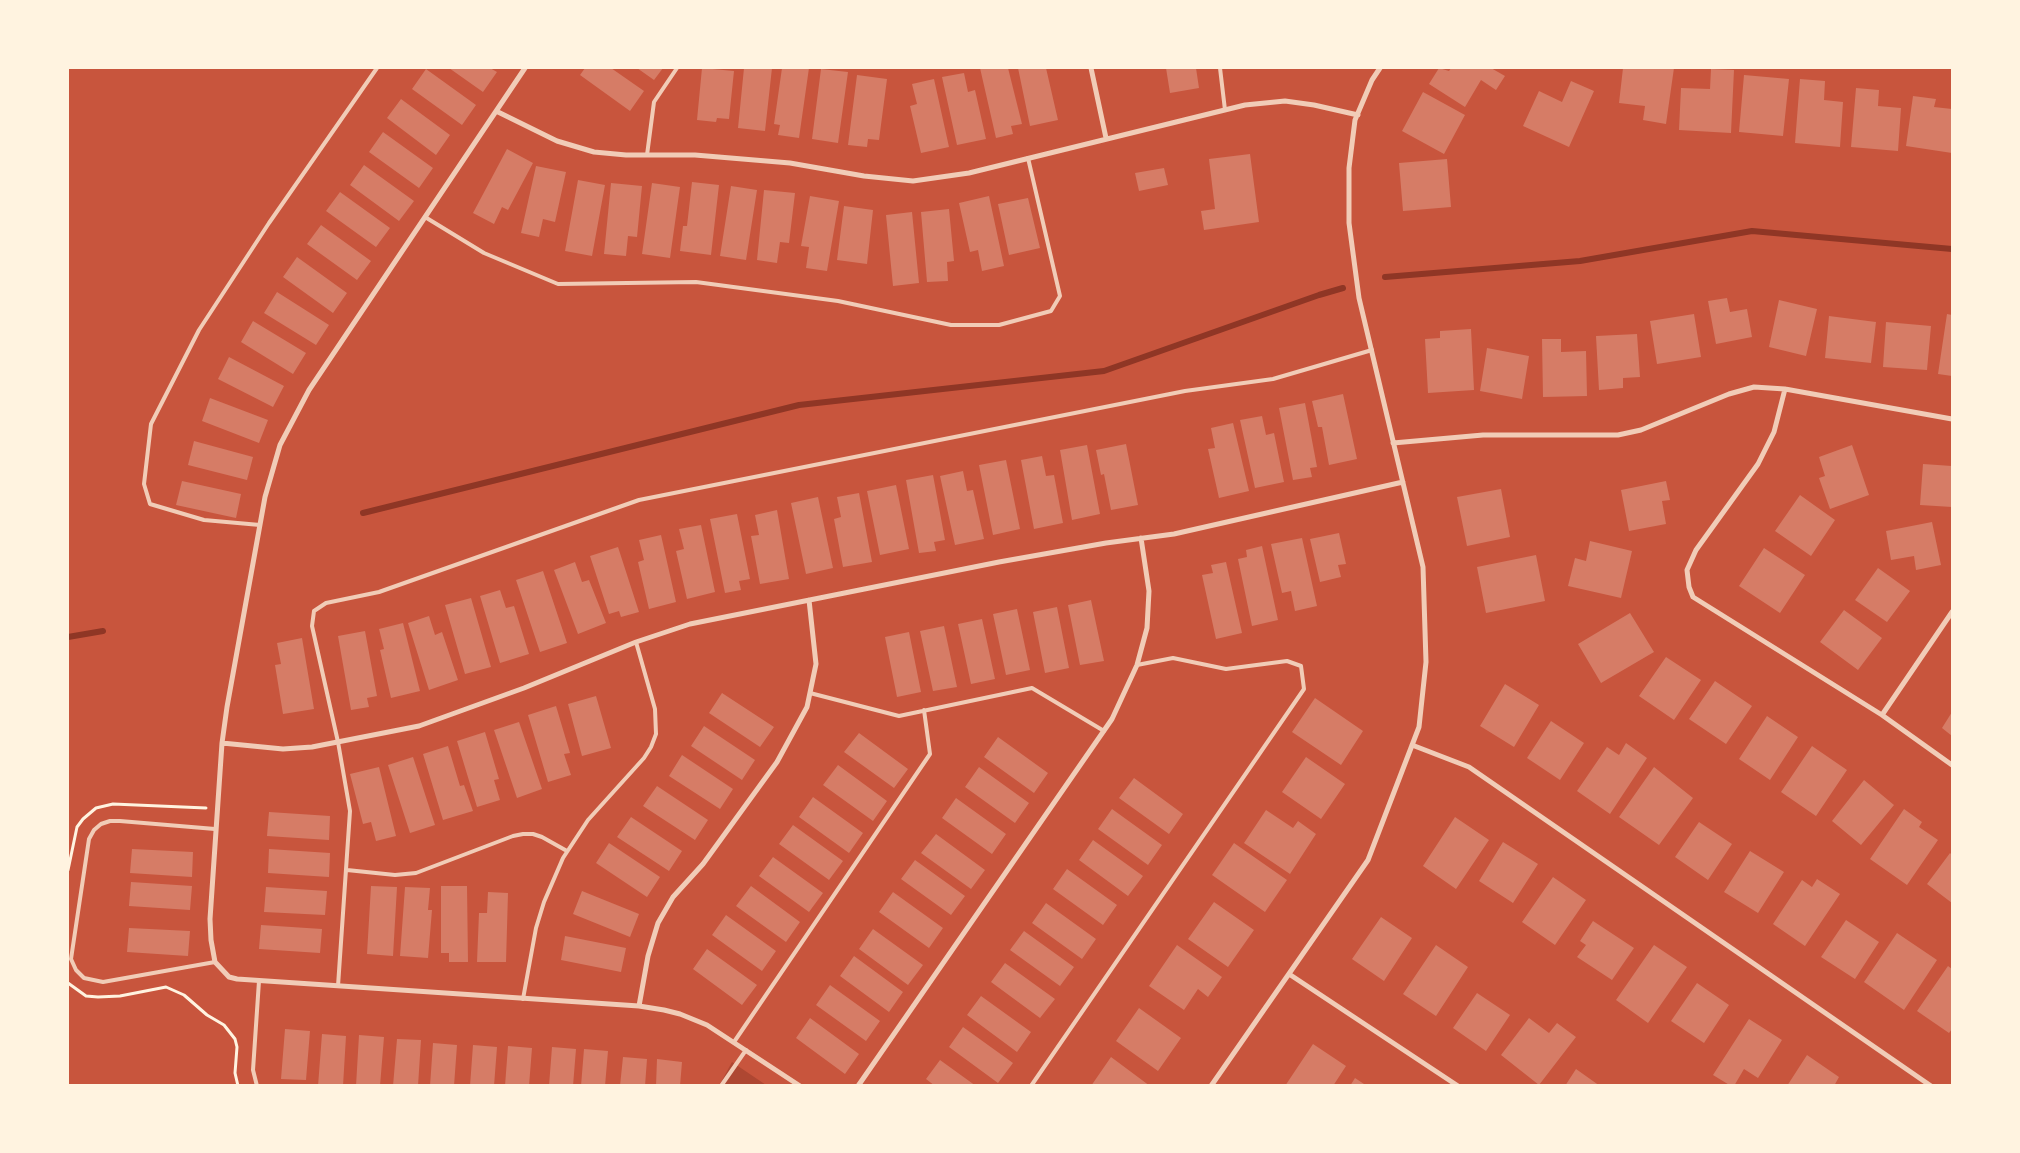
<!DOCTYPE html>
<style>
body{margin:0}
#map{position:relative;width:2020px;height:1153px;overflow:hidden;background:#c8553d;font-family:"Source Serif 4",serif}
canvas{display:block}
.frame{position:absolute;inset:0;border:69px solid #fff3e0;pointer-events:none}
</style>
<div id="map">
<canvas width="2020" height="1153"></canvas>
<div class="frame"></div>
</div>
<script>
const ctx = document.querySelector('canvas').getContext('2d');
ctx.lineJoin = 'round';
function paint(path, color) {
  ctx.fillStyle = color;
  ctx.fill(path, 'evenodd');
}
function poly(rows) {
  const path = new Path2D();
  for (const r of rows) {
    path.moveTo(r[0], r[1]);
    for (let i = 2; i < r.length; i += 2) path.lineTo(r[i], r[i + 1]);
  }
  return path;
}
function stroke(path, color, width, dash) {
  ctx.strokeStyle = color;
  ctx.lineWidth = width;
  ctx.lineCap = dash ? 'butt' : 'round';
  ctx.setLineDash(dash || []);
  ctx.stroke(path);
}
paint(poly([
 [732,1062,766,1085,719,1086]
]), '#ae4732');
stroke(poly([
 [1385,277,1580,261,1752,231,1952,249],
 [363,513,799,405,1104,371,1319,295,1343,288],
 [68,637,103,631]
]), '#8f3625', 6);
paint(poly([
 [449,68,490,68,497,72,483,92],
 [585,68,611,68,644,91,630,111,580,75],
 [637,68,663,68,654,80],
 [702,68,734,71,729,119,717,118,716,122,697,120],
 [744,68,772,68,765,131,738,128],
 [782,68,809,68,799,138,778,135,780,125,774,124],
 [980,68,1008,68,1022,124,1011,126,1013,134,996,138],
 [1018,68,1046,68,1058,120,1030,126],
 [1166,68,1196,68,1199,88,1170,93],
 [1439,68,1449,71,1451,68,1491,68,1505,76,1496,90,1481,80,1465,107,1429,84],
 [1623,68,1674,68,1666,124,1643,120,1645,106,1619,103],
 [426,69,476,105,462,125,412,89],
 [821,69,848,72,838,143,812,139],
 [1711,69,1734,70,1731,133,1679,130,1681,88,1710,89],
 [964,73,968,92,975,90,986,139,957,145,942,77],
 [857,75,887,79,879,140,868,139,867,147,848,145],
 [1744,75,1789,79,1783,136,1739,132],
 [934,79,949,147,921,153,910,106,917,104,912,84],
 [1800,79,1825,81,1824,100,1843,102,1840,147,1795,143],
 [1571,81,1594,91,1569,147,1523,126,1539,91,1562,102],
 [1856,88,1879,90,1878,106,1901,108,1898,151,1851,147],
 [1423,92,1465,115,1444,154,1402,131],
 [1913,96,1936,99,1934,107,1952,109,1952,153,1906,146],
 [401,99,450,135,436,155,387,118],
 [383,132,433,168,419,188,369,152],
 [507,149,533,163,508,210,502,207,494,224,473,213],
 [1250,154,1259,222,1204,230,1201,211,1215,209,1209,159],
 [1447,159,1451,207,1403,211,1399,163],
 [364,165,414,201,399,221,350,185],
 [536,166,566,172,555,222,543,219,539,237,521,233],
 [1164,168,1168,185,1139,191,1135,173],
 [578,180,605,185,592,256,565,251],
 [692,182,719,185,711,255,680,251,683,226,687,226],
 [611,183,642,186,637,237,628,236,626,256,604,254],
 [652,183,680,187,670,258,642,254],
 [731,186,757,190,746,260,720,256],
 [764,190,795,193,789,243,780,242,777,263,757,260],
 [340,192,390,228,376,247,326,211],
 [810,196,839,201,827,271,806,268,809,247,801,246],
 [989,196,1004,266,982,271,978,250,970,252,959,203],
 [1028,198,1040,248,1009,255,998,204],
 [844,206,873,210,867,264,837,260],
 [949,209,954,261,947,262,948,281,927,282,921,212],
 [912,212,919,283,893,286,886,215],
 [321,225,371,261,357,280,307,244],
 [297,257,347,293,333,313,283,277],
 [277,292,329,325,316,345,264,313],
 [1727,298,1730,312,1747,309,1752,337,1716,344,1708,301],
 [1779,300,1817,309,1806,356,1769,347],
 [1694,314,1701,357,1657,364,1650,321],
 [1947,314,1952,315,1952,376,1938,374],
 [1829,316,1876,322,1871,363,1825,358],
 [253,321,306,353,293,374,241,342],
 [1886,322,1931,326,1927,370,1883,367],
 [1471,329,1474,390,1428,393,1425,339,1440,338,1440,331],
 [1637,334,1640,377,1623,378,1623,388,1599,390,1596,336],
 [1542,339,1561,339,1561,352,1586,351,1587,396,1543,397],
 [1487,348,1529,356,1522,399,1480,391],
 [229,357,284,386,273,407,218,379],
 [1343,394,1357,459,1329,465,1322,427,1318,427,1312,401],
 [210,398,268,420,259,443,202,421],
 [1305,403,1317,467,1310,468,1312,477,1293,480,1279,408],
 [1262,416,1266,435,1274,433,1284,482,1255,488,1240,420],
 [1233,423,1249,491,1219,498,1208,449,1215,448,1211,428],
 [194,441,253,457,247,480,188,465],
 [1126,444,1138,505,1111,510,1104,474,1101,475,1096,450],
 [1087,445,1100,514,1072,520,1060,450],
 [1852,445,1869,495,1830,509,1819,478,1825,476,1819,457],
 [1042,456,1046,476,1054,475,1063,523,1034,529,1021,460],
 [1006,460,1020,529,993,535,979,465],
 [1923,464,1952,466,1952,507,1920,505],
 [963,471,967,491,973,490,984,539,955,545,940,476],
 [933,475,945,540,934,542,936,551,919,553,906,480],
 [182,481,241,494,236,518,176,505],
 [1666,481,1670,500,1662,501,1666,524,1629,531,1621,490],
 [896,485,909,549,880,555,867,491],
 [1501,489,1510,537,1467,546,1457,497],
 [859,493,872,562,843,567,834,519,841,517,837,497],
 [1800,495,1835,520,1811,556,1775,531],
 [818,497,833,568,806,574,791,503],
 [777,510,789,579,760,584,751,536,759,535,755,515],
 [737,514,750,579,739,581,741,590,725,593,710,519],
 [1932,522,1941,565,1916,570,1914,556,1891,560,1886,531],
 [701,525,715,592,687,599,676,551,684,549,679,529],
 [1339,533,1346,564,1338,565,1341,577,1320,582,1310,539],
 [661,535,676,602,649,609,638,562,644,560,639,540],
 [1302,538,1317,606,1295,611,1291,591,1282,593,1271,544],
 [1590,541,1632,551,1621,598,1568,586,1575,558,1586,561],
 [1262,546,1278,620,1252,626,1238,559,1247,557,1246,550],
 [618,547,639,612,621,617,619,611,609,614,590,556],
 [1764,548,1805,575,1780,613,1739,586],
 [1536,555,1545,601,1486,613,1477,567],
 [575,562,582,582,589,580,606,623,578,634,554,570],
 [1226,562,1242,633,1216,639,1202,575,1213,573,1211,565],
 [1878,568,1910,591,1887,622,1855,600],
 [543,571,567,643,540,652,516,580],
 [500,590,506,608,514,606,529,654,500,663,480,596],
 [471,598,491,667,465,674,445,605],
 [1091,600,1104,661,1080,665,1068,605],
 [1057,607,1069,668,1045,673,1033,612],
 [1017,609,1030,670,1006,675,993,614],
 [1844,610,1882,638,1858,670,1820,642],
 [1630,613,1654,652,1601,683,1578,644],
 [429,616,435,635,442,632,458,680,429,690,408,623],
 [982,619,995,679,971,684,958,624],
 [403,623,420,691,391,698,380,650,384,649,379,629],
 [944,626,957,687,933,691,920,631],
 [365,631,377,696,367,698,369,707,351,710,338,636],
 [909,632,921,692,897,697,885,637],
 [302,638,314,709,283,714,275,665,281,664,277,643],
 [1666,657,1701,680,1674,720,1639,696],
 [1715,681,1752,706,1726,744,1689,719],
 [1505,684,1539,705,1514,747,1480,726],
 [722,693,774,727,760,747,709,713],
 [596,696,611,748,582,756,568,704],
 [1315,698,1363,731,1341,765,1292,732],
 [556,706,570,753,564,754,571,775,548,782,528,715],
 [1952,712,1952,736,1942,728],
 [1767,716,1798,737,1770,780,1739,759],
 [1551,721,1584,743,1560,780,1527,758],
 [519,722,542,789,517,798,494,730],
 [704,726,755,760,742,780,691,746],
 [485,732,499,779,494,780,500,800,477,807,457,741],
 [859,733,908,769,894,788,844,752],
 [998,737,1048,773,1034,793,984,757],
 [1626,743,1647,758,1610,814,1577,791,1607,747,1619,755],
 [448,746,460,786,464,785,473,811,443,820,423,754],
 [1812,746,1847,770,1816,816,1781,792],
 [682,755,733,789,720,809,669,776],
 [413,757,435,825,410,833,388,765],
 [1306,757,1345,784,1321,819,1282,792],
 [838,765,887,801,873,821,823,785],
 [379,767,396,836,376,841,371,822,363,824,350,774],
 [979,767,1029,803,1015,823,965,787],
 [1654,767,1693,798,1659,845,1619,817],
 [1134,778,1183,814,1169,834,1119,798],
 [1864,780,1894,805,1861,845,1832,821],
 [657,786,708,820,695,840,643,806],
 [813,797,863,833,849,853,799,817],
 [956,798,1006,834,992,854,942,818],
 [1112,809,1162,845,1148,865,1098,829],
 [1904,809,1922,822,1919,827,1938,840,1907,885,1870,859],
 [1266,810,1293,828,1298,821,1316,834,1290,874,1244,843],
 [269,812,330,816,329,840,267,836],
 [631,817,682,851,669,871,617,837],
 [1455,817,1489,840,1456,889,1423,866],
 [1699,822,1732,844,1708,880,1675,857],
 [793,825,843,861,829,880,779,844],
 [936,834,985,870,971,889,921,853],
 [1093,840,1143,876,1128,896,1079,860],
 [1503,842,1538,864,1513,903,1479,881],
 [609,843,660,877,647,897,596,863],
 [1234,843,1287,880,1265,912,1212,875],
 [132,849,193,852,192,877,130,873],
 [269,849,330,853,329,877,268,873],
 [1750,851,1784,872,1758,913,1724,892],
 [1950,853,1952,855,1952,903,1927,884],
 [773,857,823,893,809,912,759,876],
 [915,860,965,896,951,915,901,879],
 [1067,869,1117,905,1103,925,1053,889],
 [1553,877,1586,900,1555,945,1522,922],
 [1817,879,1840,894,1805,946,1773,924,1802,880,1812,887],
 [131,882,192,886,190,910,129,906],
 [371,886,397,887,393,956,367,954],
 [441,886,467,886,468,962,449,962,449,953,441,953],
 [751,886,800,922,786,942,736,906],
 [266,887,327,891,325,915,264,912],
 [405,887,430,888,428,910,432,910,428,958,400,956],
 [582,891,639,914,630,937,573,914],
 [488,892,508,893,506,962,477,962,479,913,487,913],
 [893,892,943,928,929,948,879,912],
 [1214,902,1254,930,1228,967,1188,939],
 [1046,903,1096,939,1082,959,1032,923],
 [726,915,776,951,762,971,712,935],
 [1381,917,1412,938,1384,981,1352,959],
 [1846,920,1879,942,1855,979,1821,957],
 [1593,921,1634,948,1612,980,1577,957,1586,945,1580,941],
 [261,925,322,929,320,953,259,949],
 [129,928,190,931,188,956,127,952],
 [873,929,923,965,908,985,859,949],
 [1024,931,1074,967,1060,986,1010,950],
 [1897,933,1937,960,1904,1010,1864,982],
 [565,936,626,948,621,972,561,960],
 [1177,945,1222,977,1208,997,1198,989,1184,1010,1149,986],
 [1436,945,1468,967,1436,1016,1403,994],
 [1654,945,1687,967,1648,1023,1616,1000],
 [707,949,757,985,742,1005,693,969],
 [854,956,903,992,889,1012,840,976],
 [1005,963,1055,999,1040,1018,991,982],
 [1948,966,1952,969,1952,1029,1949,1033,1917,1011],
 [1697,983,1729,1005,1704,1043,1671,1021],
 [830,985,880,1021,866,1041,816,1005],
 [1477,993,1510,1015,1486,1051,1453,1028],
 [981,996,1031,1032,1017,1052,967,1015],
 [1139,1008,1181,1038,1158,1071,1116,1041],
 [810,1018,859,1054,845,1074,796,1038],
 [1529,1018,1549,1033,1557,1023,1576,1037,1539,1085,1501,1055],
 [1749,1019,1782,1040,1758,1078,1744,1069,1734,1086,1731,1086,1713,1075],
 [963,1027,1013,1063,998,1083,949,1047],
 [285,1029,310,1031,306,1080,281,1079],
 [322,1034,346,1036,343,1086,318,1086],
 [359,1035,384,1037,380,1086,356,1086],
 [397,1039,421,1040,418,1086,393,1086],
 [433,1043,457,1045,454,1086,430,1086],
 [1313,1044,1346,1066,1333,1086,1285,1086],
 [473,1045,497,1047,494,1086,470,1086],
 [508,1046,532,1048,529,1086,505,1086],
 [552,1047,576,1049,573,1086,549,1086],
 [584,1049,608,1051,605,1086,581,1086],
 [1807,1055,1839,1077,1834,1086,1787,1086],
 [623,1057,647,1059,645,1086,620,1086],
 [1111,1057,1150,1086,1091,1086],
 [657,1059,682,1062,680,1086,656,1086],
 [940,1060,976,1086,935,1086,926,1079],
 [1576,1069,1600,1086,1565,1086],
 [1355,1078,1367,1086,1350,1086]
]), '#d67c66');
stroke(poly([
 [68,870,77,827,83,819,96,808,113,804,206,808],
 [68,983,86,996,98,997,120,996,166,987,184,995,207,1015,224,1025,235,1039,237,1047,235,1073,238,1086]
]), '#fff3e0', 3);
stroke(poly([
 [1220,68,1225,110],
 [647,155,654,102,677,68],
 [425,217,484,253,558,284,696,282,838,301,951,325,999,325,1051,311,1060,296,1028,158],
 [260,525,204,520,150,504,144,484,151,424,199,330,269,223,377,68],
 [810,693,899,716,1032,688,1104,731],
 [347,870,395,875,416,873,513,836,523,834,533,834,542,837,567,851],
 [215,962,103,982,84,978,76,970,71,959,89,839,94,830,101,824,110,821,120,821,215,829],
 [338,986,350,811,338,742,312,626,314,611,326,603,379,592,639,500,1185,391,1273,379,1372,350],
 [523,999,536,928,544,902,563,858,588,820,644,758,651,747,656,734,655,709,636,642],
 [734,1042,930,754,924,710],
 [257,1086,253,1070,259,981],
 [721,1086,746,1050],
 [1031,1086,1304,689,1301,666,1287,661,1226,669,1173,658,1137,665]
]), '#f1ccb7', 4);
stroke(poly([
 [525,68,309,390,280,445,265,497,227,707,222,743,210,919,211,940,215,962,229,977,237,979,639,1006,664,1010,680,1014,707,1025,800,1086],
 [1091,68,1106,138],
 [496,111,557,141,594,152,626,155,695,155,790,163,864,176,913,181,969,173,1245,105,1285,101,1314,105,1358,115],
 [1785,389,1774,432,1758,464,1696,550,1687,570,1689,587,1693,597,1882,715,1952,765],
 [1393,443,1483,435,1618,435,1641,430,1729,394,1754,387,1785,389,1952,419],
 [1882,715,1952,612],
 [222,743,283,749,312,747,419,726,524,688,636,642,690,624,999,562,1106,543,1174,534,1403,482],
 [1412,745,1469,767,1931,1086],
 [1289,974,1458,1086],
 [639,1006,648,956,658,923,673,897,703,864,777,762,807,707,816,664,809,600],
 [858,1086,1112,719,1137,665,1147,628,1149,591,1141,538],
 [1211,1086,1368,860,1419,727,1426,662,1423,567,1359,298,1349,223,1349,168,1355,120,1372,80,1380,68]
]), '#f1ccb7', 5);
</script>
